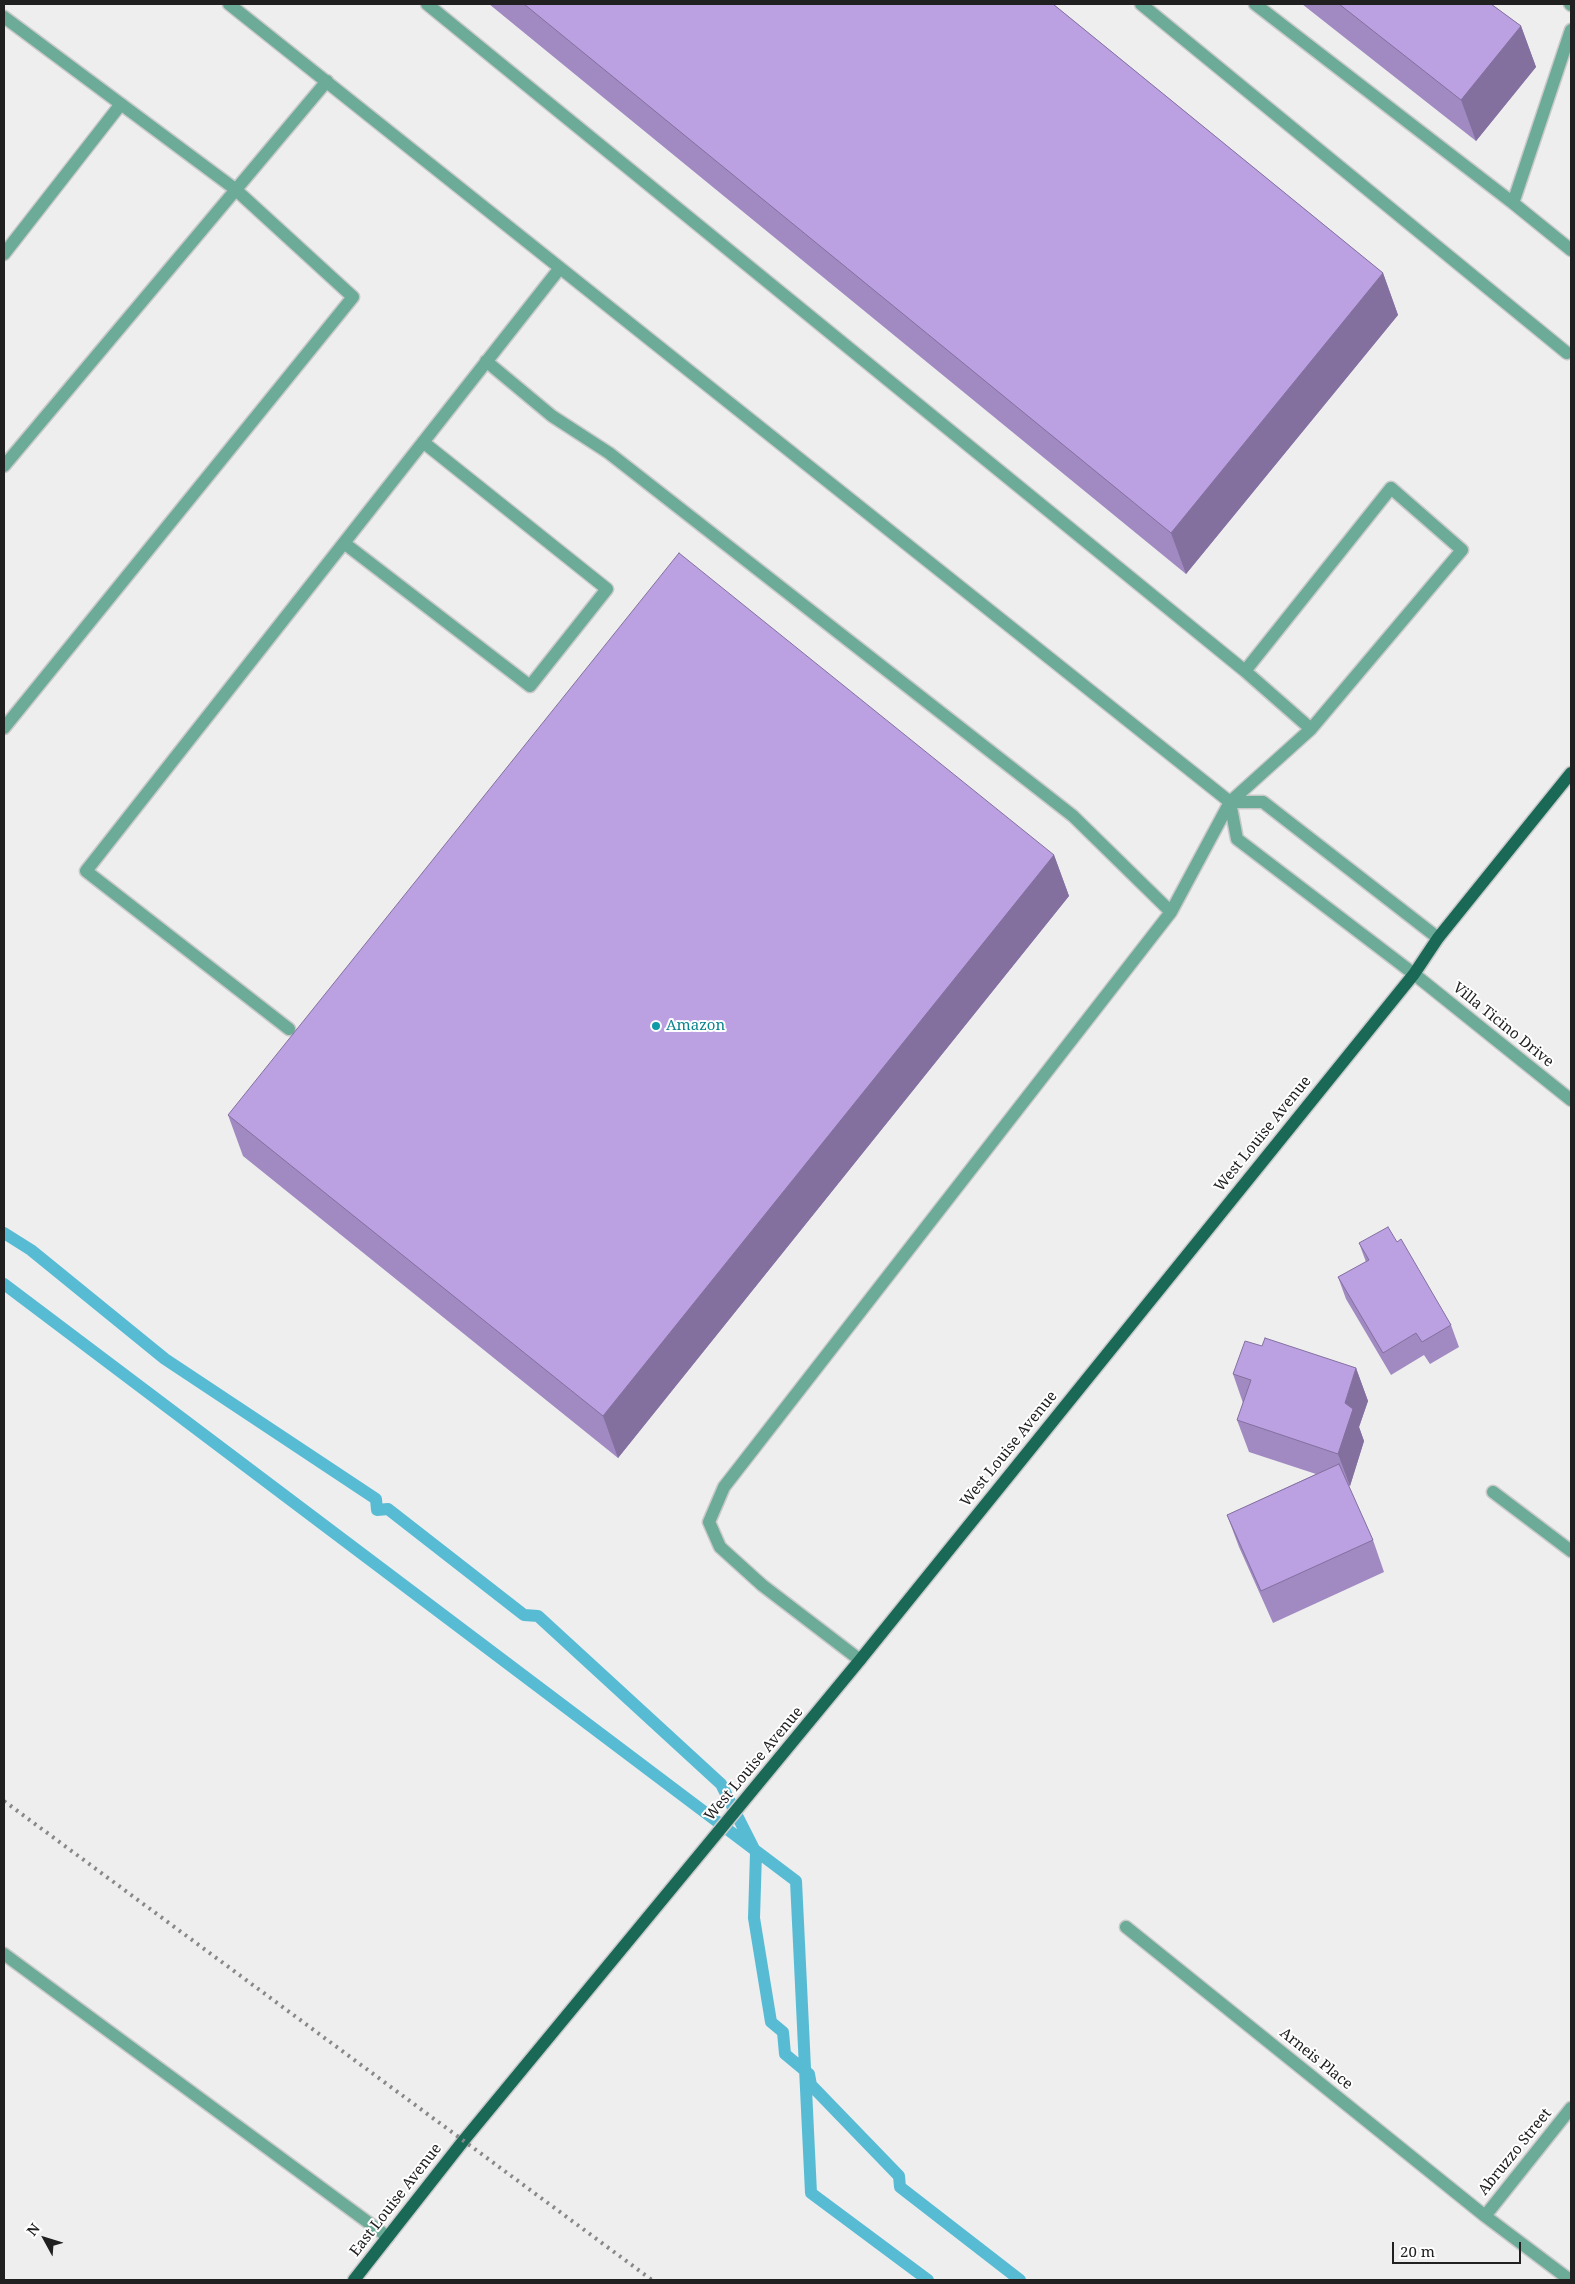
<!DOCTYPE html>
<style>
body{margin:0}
#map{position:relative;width:1575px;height:2284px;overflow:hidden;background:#eeeeef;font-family:"Noto Serif",serif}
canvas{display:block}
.frame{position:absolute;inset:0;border:5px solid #202021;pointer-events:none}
.north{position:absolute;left:20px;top:2214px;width:50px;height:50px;-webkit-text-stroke:4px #fff;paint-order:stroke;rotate:309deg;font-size:14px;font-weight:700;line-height:20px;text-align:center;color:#202021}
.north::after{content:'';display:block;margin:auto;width:18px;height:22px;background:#202021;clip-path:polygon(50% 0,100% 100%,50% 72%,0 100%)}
.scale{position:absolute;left:1392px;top:2242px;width:129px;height:22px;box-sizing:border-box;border:2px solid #202021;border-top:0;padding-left:6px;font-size:15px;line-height:18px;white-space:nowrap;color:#202021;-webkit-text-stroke:4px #fff;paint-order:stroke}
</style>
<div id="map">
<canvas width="1575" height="2284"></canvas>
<div class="frame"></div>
<div class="north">N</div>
<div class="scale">20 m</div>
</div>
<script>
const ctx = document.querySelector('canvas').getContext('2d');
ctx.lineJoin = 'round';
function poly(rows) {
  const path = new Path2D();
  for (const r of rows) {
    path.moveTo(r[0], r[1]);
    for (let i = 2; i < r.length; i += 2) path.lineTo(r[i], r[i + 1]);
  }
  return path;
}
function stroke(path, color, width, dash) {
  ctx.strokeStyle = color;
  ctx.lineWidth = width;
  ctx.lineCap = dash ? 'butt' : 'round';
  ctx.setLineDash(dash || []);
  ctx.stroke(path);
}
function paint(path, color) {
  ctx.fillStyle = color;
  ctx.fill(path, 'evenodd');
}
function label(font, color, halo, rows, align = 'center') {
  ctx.font = font + ' "Noto Serif",serif';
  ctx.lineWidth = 4;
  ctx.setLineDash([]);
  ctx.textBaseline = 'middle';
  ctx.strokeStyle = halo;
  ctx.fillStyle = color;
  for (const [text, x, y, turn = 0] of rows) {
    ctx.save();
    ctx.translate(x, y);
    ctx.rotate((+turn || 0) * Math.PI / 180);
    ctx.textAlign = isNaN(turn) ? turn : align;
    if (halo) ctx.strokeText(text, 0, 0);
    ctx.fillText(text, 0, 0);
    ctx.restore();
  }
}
stroke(poly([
 [4,1233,31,1250,165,1359,376,1499,377,1510,388,1509,524,1615,538,1616,721,1784,756,1853,754,1918,771,2022,783,2032,785,2054,809,2074,811,2085,899,2176,900,2187,1020,2280],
 [4,1284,796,1881,811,2193,928,2280]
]), '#58bbd4', 12);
const minor = poly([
 [229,4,1230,802,1263,802,1438,938],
 [427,4,1245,671,1311,729],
 [1141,4,1567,353],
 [1255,4,1513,203],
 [1570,4,1571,5],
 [4,17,235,189,353,297,4,728],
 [1571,30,1513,203,1571,250],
 [4,254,121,104],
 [486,361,552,416,609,453,1073,816,1171,912],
 [4,466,327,81],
 [344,543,530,686,607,589,423,442],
 [1230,802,1237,839,1414,974,1571,1100],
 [289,1029,86,871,560,268],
 [1493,1492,1571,1551],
 [860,1660,762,1585,720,1547,709,1522,724,1487,1171,912,1230,802,1311,729,1462,550,1391,488,1245,671],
 [1126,1927,1485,2216,1570,2280],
 [4,1954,388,2237],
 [1485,2216,1571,2108]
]);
const major = poly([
 [354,2280,464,2140,860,1660,1414,974,1438,938,1571,773]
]);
stroke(minor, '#c9c9ca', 15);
stroke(major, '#c9c9ca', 15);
stroke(minor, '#6cab98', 12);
stroke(major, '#196956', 12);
stroke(poly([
 [4,1801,652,2280]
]), '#888889', 4, [2.5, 5]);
paint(poly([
 [489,4,1053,4,1383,273,1398,315,1186,574],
 [1302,4,1491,4,1521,26,1536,67,1476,141],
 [1054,855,1069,896,618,1458,243,1156,228,1115],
 [1397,1242,1451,1325,1459,1347,1430,1364,1424,1355,1391,1375,1346,1299,1338,1277,1366,1262,1359,1243],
 [1262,1346,1356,1368,1368,1401,1359,1427,1364,1441,1350,1486,1348,1485,1373,1540,1384,1572,1273,1623,1239,1547,1227,1515,1316,1474,1249,1452,1237,1420,1243,1403,1233,1374]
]), '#a18ac2');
paint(poly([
 [1521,26,1536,67,1476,141,1461,100],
 [1383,273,1398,315,1186,574,1171,533],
 [1054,855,1069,896,618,1458,603,1416],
 [1356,1368,1368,1401,1359,1427,1364,1441,1350,1486,1338,1454,1345,1403]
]), '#83709e');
const building = poly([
 [524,4,1053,4,1383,273,1171,533,524,4],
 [1339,4,1491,4,1521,26,1461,100,1339,4],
 [679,553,1054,855,603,1416,228,1115,679,553],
 [1388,1227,1397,1242,1401,1239,1451,1325,1422,1342,1416,1333,1383,1353,1338,1277,1369,1260,1359,1243,1388,1227],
 [1265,1338,1356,1368,1345,1403,1353,1409,1338,1454,1237,1420,1251,1380,1233,1374,1245,1341,1262,1346,1265,1338],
 [1339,1464,1373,1540,1261,1591,1227,1515,1339,1464]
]);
paint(building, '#bba0e2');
stroke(building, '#83709e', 1);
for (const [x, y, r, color] of [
 [656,1026,5,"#0f9aa8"]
]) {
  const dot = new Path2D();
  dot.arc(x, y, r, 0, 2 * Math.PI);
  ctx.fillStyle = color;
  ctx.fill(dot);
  stroke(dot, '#fff', 2);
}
label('15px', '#202021', '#fff', [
 ["Villa Ticino Drive",1503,1025,39],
 ["West Louise Avenue",1263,1134,-51],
 ["West Louise Avenue",1009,1449,-51],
 ["West Louise Avenue",754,1764,-50],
 ["Arneis Place",1316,2059,39],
 ["Abruzzo Street",1515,2152,-51],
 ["East Louise Avenue",396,2200,-52]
]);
label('15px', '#0d838f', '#fff', [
 ["Amazon",666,1026]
], 'left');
</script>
